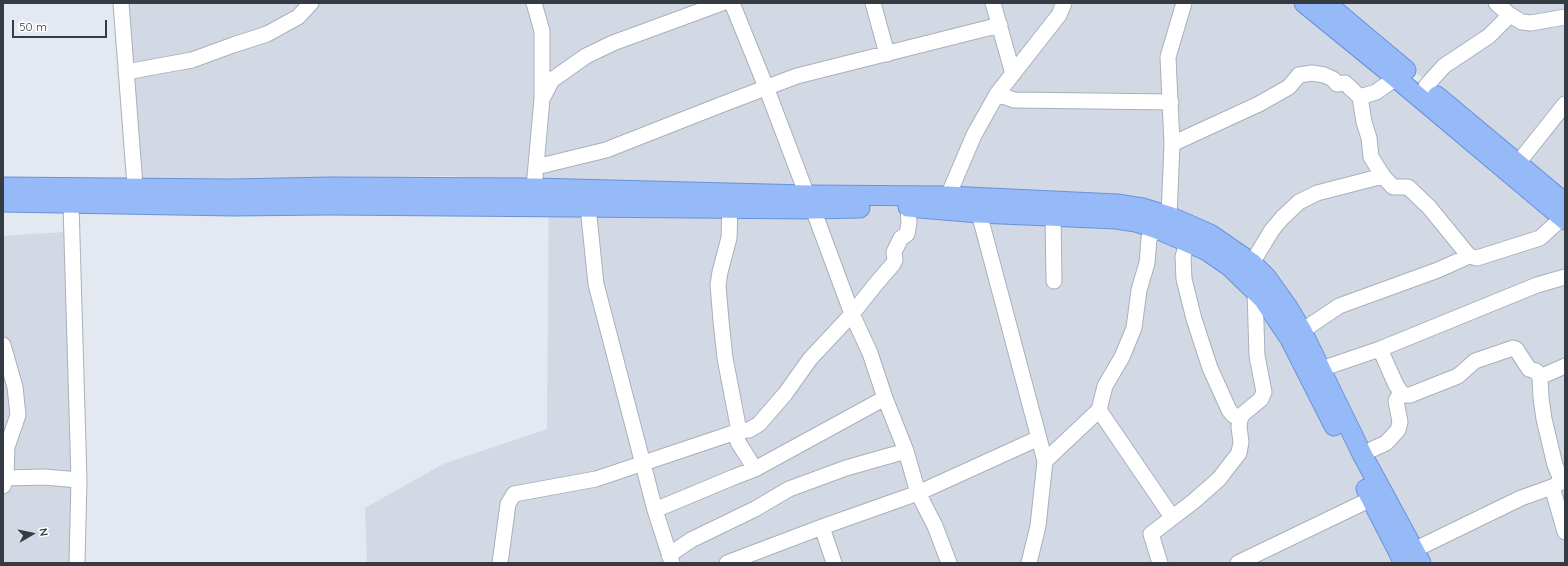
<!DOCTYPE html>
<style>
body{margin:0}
#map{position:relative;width:1568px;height:566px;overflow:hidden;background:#e4e9f1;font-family:Quicksand,sans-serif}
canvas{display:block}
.frame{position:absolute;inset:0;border:4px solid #343b42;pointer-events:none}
.north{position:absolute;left:12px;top:514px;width:40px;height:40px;-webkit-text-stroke:3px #fff;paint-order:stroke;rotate:81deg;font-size:11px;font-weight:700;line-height:16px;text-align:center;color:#343b42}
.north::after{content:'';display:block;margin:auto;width:14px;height:18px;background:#343b42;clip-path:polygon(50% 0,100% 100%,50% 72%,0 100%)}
.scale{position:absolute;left:12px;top:20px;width:95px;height:18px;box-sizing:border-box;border:2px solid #343b42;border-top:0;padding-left:5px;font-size:12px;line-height:14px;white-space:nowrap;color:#343b42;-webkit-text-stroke:3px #fff;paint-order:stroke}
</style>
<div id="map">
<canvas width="1568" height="566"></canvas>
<div class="frame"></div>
<div class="north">N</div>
<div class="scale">50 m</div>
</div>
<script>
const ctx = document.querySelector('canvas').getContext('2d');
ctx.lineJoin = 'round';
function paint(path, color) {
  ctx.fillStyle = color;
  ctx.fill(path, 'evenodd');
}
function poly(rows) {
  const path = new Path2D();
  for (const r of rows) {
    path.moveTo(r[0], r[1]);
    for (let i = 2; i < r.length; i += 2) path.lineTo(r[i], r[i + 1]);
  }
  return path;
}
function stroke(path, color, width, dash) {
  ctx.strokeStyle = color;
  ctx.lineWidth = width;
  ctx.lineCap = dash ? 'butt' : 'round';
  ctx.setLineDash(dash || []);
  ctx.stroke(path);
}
paint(poly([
 [124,3,1321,3,1565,215,1565,563,367,563,365,508,443,464,547,429,549,181,446,176,135,182],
 [1333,3,1565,3,1565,196,1362,28],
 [80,231,82,563,3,563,3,236]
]), '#d2d9e4');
const minor = poly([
 [121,3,136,199],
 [534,3,542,31,542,97],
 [732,3,766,87,807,195],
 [873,3,887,54],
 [993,3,1013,74],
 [1496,3,1510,15,1522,22,1531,23,1565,17],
 [126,72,192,60,233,45,267,34,298,17,311,3],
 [1426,86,1444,66,1489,36,1510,15],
 [997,94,1014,100,1171,102],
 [1360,97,1364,122,1369,138,1371,157,1383,176,1393,187,1408,187,1429,207,1469,256],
 [1172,144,1259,104,1289,87,1299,75,1312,73,1324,75,1333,79,1337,84,1345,83,1360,97,1376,92,1396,78],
 [1518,163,1565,104],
 [536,167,606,150,723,104,797,76,1000,25],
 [534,188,542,99,552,80,586,56,613,43,722,3],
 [948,196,974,135,997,94,1059,15,1064,3],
 [71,204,79,480,77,563],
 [588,207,596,284,655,510,672,563],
 [730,207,729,238,720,272,718,285,721,321,725,358,739,431,737,437,738,442,755,469],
 [813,209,852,314,870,353,885,398,906,451,918,493,935,526,949,563],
 [979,213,1045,461,1038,526,1029,563],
 [1053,216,1054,281],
 [1169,216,1172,144,1168,57,1184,3],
 [1187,242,1183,257,1184,279,1194,319,1210,368,1229,410,1233,415,1240,419],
 [1252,263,1272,230,1282,218,1299,202,1317,193,1383,176],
 [1302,331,1339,306,1438,270,1469,256,1477,258,1540,238,1562,218],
 [3,345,15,387,18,415,7,447,6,478,3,486],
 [1380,349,1396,385,1403,395],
 [1321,369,1380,349,1537,285,1565,277],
 [1540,377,1541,398,1544,419,1555,465,1562,482],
 [1099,410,1172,517],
 [1362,454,1386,443,1398,430,1400,422,1396,401,1398,397,1403,395,1410,395,1458,376,1475,361,1513,348,1516,349,1529,369,1536,371,1540,377,1565,366],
 [1045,461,1099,410,1105,386,1122,357,1134,328,1139,290,1147,263,1149,238,1157,229],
 [6,478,44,477,79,480],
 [1552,487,1565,532],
 [655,510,734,477,755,469,885,398],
 [822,527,834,563],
 [1414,550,1521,498,1552,487,1565,480],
 [669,555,691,540,755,509,789,489,846,468,906,451],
 [500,563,508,504,514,494,596,479,739,431,749,430,759,424,785,394,810,359,852,314,875,285,893,264,895,260,894,252,901,238,907,234,909,223,908,207],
 [727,563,822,527,918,493,1039,438],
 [1160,563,1151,534,1194,501,1219,479,1239,453,1241,442,1239,427,1240,419,1243,414,1261,399,1264,392,1257,356,1255,291],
 [1238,563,1371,499]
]);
const major = poly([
 [1304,3,1396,78,1565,220],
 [1326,3,1406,70],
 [1437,96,1565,203],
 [3,187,232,189,330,187,534,188,807,195,948,196,1117,204,1143,208,1169,216,1210,234,1252,263,1267,278,1287,306,1302,331,1362,454,1421,563],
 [3,202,233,206,330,205,813,209,860,208],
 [908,207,979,213,1116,219,1136,222,1157,229,1207,251,1229,266,1263,299,1290,339,1334,426],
 [1366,489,1404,563]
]);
stroke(minor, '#a7b0bb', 17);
stroke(major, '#6893db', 21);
stroke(minor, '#fff', 15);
stroke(major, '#96b9f7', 19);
</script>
